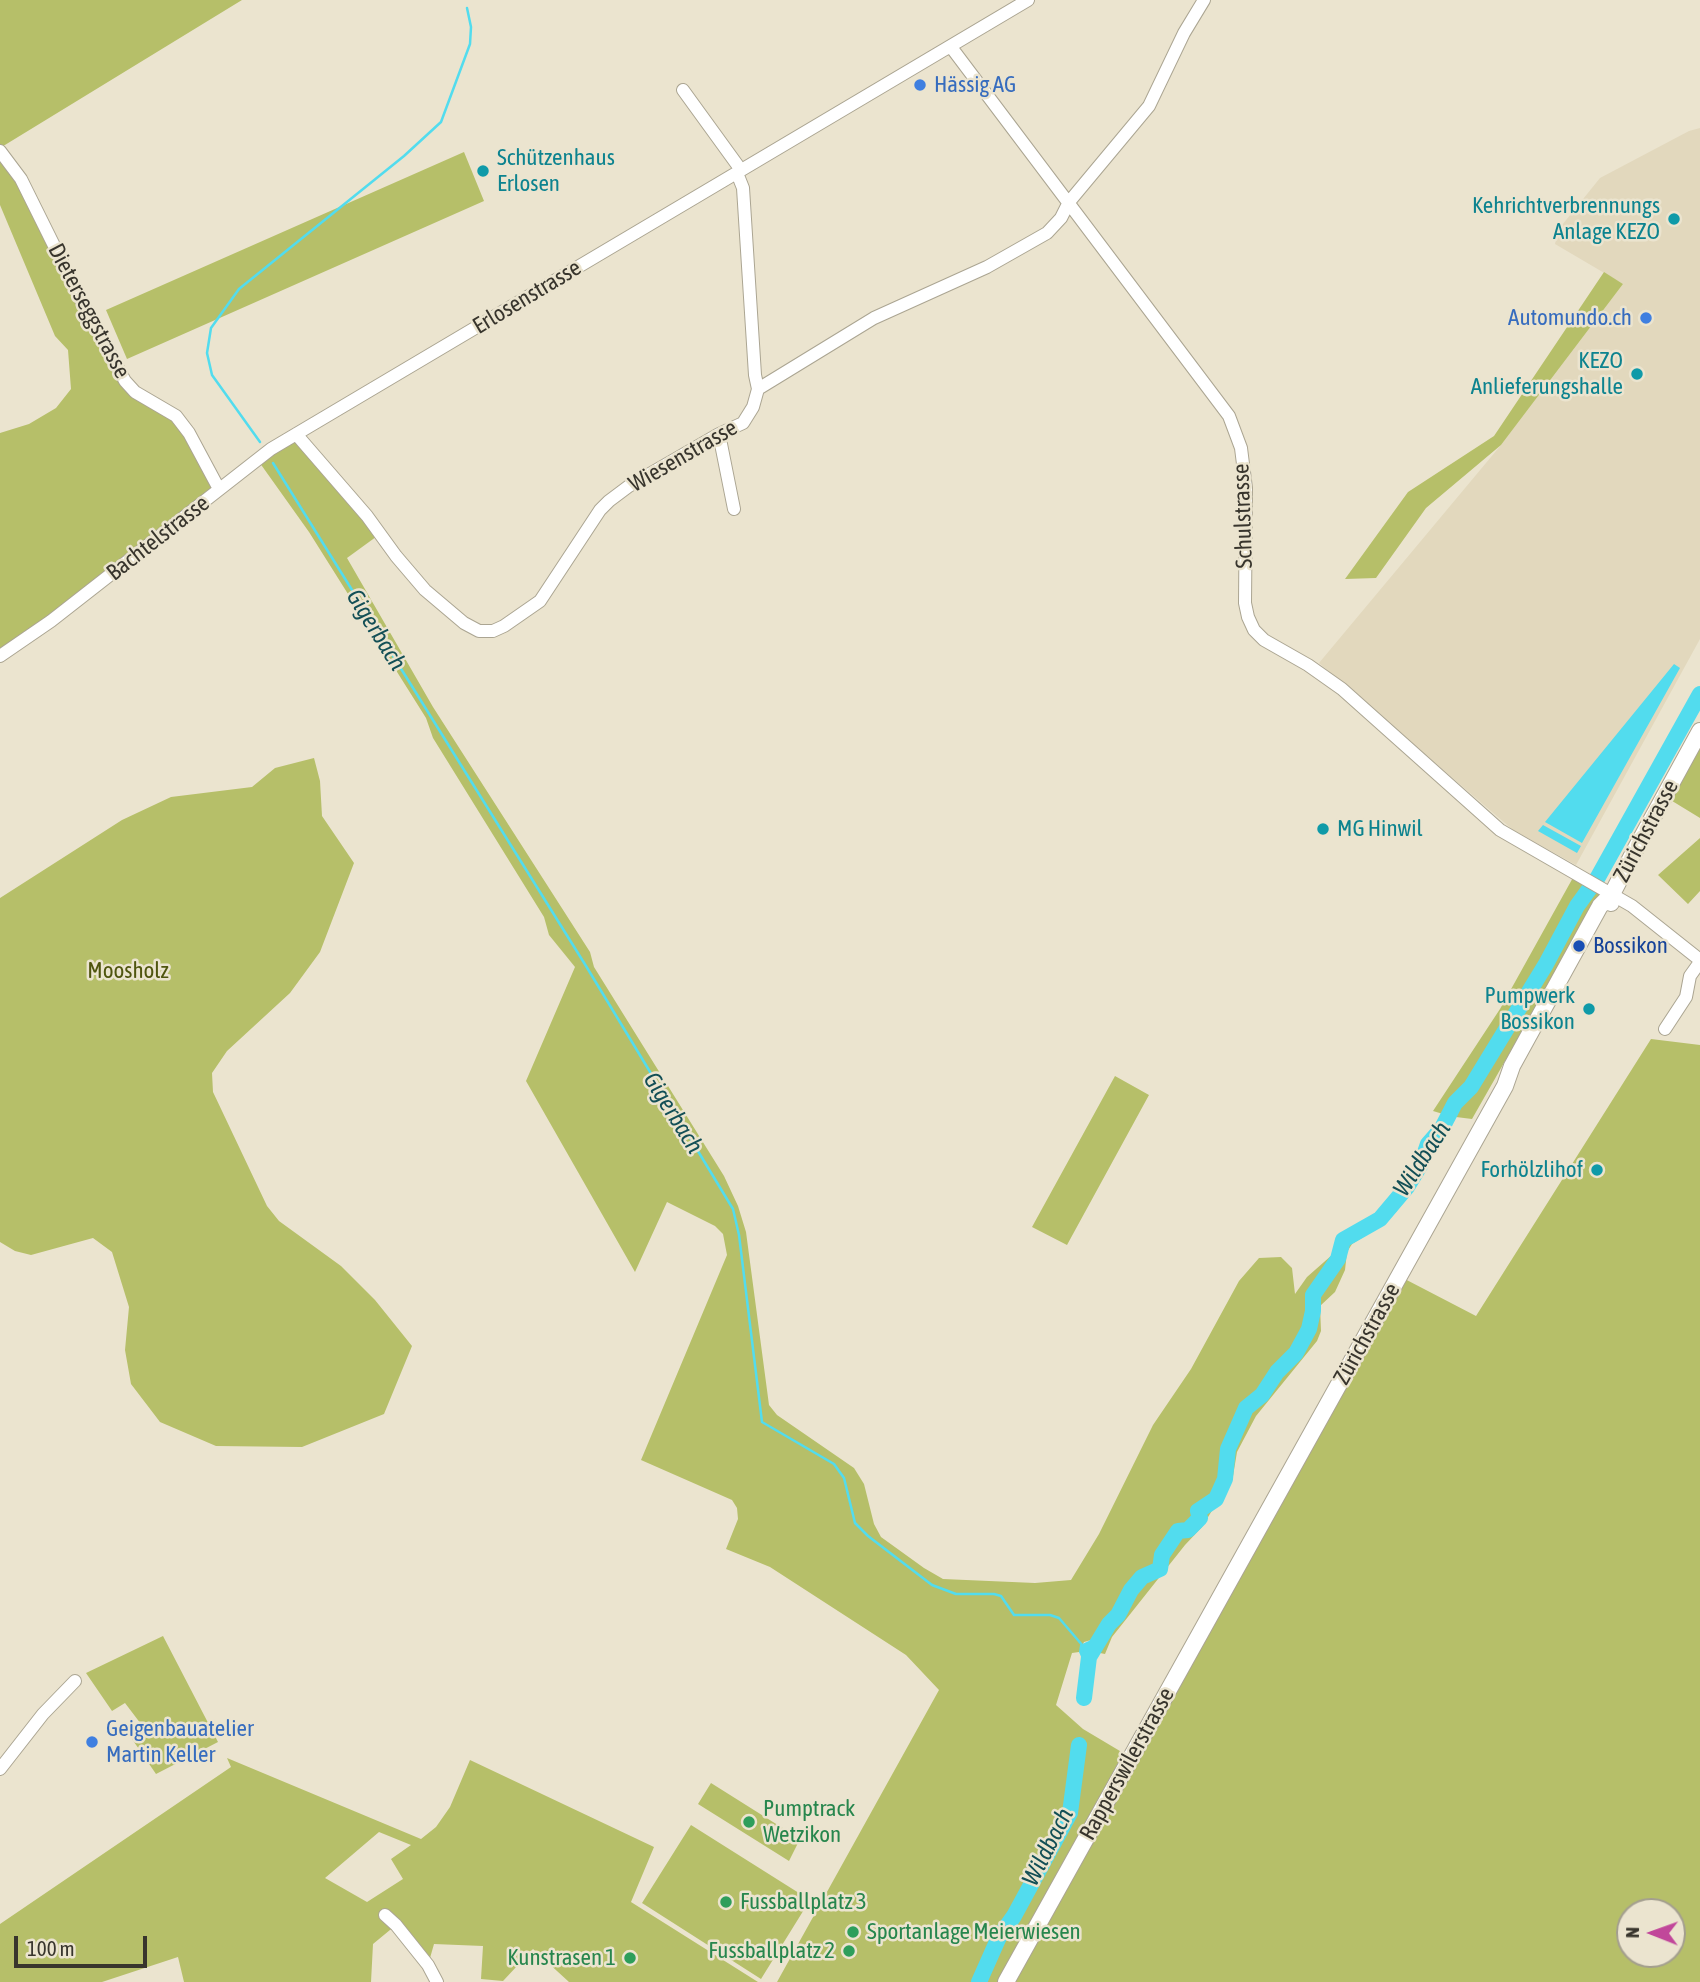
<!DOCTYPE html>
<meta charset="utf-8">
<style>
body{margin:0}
#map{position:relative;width:1700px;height:1982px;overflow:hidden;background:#ebe4cf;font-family:"Asap Condensed",sans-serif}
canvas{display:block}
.north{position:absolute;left:1616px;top:1898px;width:70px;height:70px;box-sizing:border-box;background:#ebe4cf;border:2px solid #a39e8e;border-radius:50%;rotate:271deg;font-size:19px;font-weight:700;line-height:28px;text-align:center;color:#38352d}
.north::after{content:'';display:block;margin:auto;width:24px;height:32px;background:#c1479a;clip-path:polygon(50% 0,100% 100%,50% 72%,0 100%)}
.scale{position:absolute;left:14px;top:1936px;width:133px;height:32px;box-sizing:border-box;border:4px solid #38352d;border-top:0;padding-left:9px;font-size:21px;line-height:24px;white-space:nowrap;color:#38352d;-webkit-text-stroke:5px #ebe4cf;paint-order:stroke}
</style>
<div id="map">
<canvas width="1700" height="1982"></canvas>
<div class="north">N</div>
<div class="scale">100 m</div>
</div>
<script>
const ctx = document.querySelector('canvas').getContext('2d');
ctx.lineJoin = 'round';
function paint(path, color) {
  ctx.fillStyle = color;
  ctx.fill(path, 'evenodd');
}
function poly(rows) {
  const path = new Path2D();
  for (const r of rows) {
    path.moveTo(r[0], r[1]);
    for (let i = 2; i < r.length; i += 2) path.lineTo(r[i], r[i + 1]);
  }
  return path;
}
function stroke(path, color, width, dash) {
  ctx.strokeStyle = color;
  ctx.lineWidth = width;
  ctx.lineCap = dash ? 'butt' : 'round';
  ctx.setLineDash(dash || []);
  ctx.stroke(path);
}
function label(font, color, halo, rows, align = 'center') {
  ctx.font = font + ' "Asap Condensed",sans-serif';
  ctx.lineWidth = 5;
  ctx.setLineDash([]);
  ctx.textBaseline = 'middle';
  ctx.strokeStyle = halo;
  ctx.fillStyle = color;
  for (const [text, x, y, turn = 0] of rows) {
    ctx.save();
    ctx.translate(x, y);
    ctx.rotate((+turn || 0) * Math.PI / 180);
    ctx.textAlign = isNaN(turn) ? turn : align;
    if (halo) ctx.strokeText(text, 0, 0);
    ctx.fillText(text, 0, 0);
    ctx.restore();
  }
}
paint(poly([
 [1700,128,1700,639,1576,865,1513,830,1319,663,1501,445,1623,284,1555,244,1558,230,1600,178,1689,131]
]), '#e2d8bd');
paint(poly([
 [0,0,242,0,0,148],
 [0,151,125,381,176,416,219,489,0,656,0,433,29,424,56,408,71,389,68,350,55,336,0,205],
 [464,152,484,201,127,359,106,310],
 [1604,272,1623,284,1501,445,1426,508,1376,578,1345,579,1408,492,1494,436],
 [296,434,380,534,347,558,433,707,590,952,594,967,724,1176,738,1206,746,1232,769,1405,777,1415,854,1468,864,1484,874,1524,881,1537,924,1568,943,1579,1035,1583,1071,1580,1099,1534,1153,1425,1191,1369,1239,1281,1259,1258,1281,1257,1292,1268,1295,1294,1307,1277,1332,1255,1335,1243,1348,1231,1383,1208,1407,1174,1424,1139,1443,1114,1433,1111,1500,1009,1575,874,1603,889,1472,1119,1456,1117,1442,1135,1430,1160,1396,1212,1373,1231,1352,1244,1347,1252,1345,1270,1335,1292,1320,1306,1321,1331,1317,1341,1256,1416,1237,1452,1233,1476,1202,1527,1185,1545,1112,1637,1105,1654,1095,1652,1099,1642,1091,1640,1084,1642,1079,1652,1072,1653,1056,1705,1083,1729,1130,1757,1399,1276,1476,1316,1651,1039,1700,1045,1700,1982,777,1982,939,1690,906,1655,770,1567,726,1549,738,1519,737,1508,732,1500,641,1460,727,1255,723,1234,715,1226,667,1202,635,1272,526,1081,575,967,549,935,544,917,433,738,426,718,309,532,257,459],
 [1630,1912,1672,1912,1672,1954,1630,1954],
 [1700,733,1700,818,1664,796],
 [314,758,320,781,322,816,354,863,320,952,290,993,227,1051,212,1073,213,1092,267,1206,279,1221,341,1266,375,1300,412,1346,384,1414,302,1447,216,1446,160,1422,131,1384,125,1350,129,1307,112,1252,93,1238,31,1255,15,1251,0,1242,0,898,122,820,171,797,252,787,275,768],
 [1700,838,1700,891,1688,904,1658,875],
 [1115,1076,1149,1095,1067,1245,1032,1227],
 [163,1636,218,1742,156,1774,132,1739,144,1728,125,1703,112,1711,86,1673],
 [227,1758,421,1839,436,1827,450,1807,470,1760,654,1847,631,1902,758,1982,569,1982,533,1949,503,1981,481,1979,483,1946,434,1944,428,1965,396,1925,373,1944,371,1982,184,1982,178,1957,102,1982,0,1982,0,1924,231,1767],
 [379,1832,411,1845,391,1859,403,1879,367,1902,325,1878],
 [711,1783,800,1839,789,1861,698,1804],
 [691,1825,810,1900,761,1979,642,1903]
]), '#b6bf69');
paint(poly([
 [1674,664,1680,668,1582,843,1545,822],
 [1543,825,1581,846,1577,853,1538,831],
 [1091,1640,1099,1642,1094,1660,1082,1659,1079,1652,1080,1645]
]), '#52dcee');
stroke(poly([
 [260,442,212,375,207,353,211,328,239,289,404,156,441,122,470,44,471,27,467,8],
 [273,463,586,966,733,1209,739,1235,762,1422,834,1464,844,1478,855,1523,868,1536,932,1585,956,1594,994,1594,1001,1596,1014,1615,1050,1615,1059,1618,1083,1646]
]), '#52dcee', 2.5);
stroke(poly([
 [1084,1698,1089,1657,1109,1624,1118,1615,1131,1590,1142,1577,1160,1569,1162,1555,1178,1531,1188,1530,1200,1518,1198,1511,1216,1499,1225,1479,1228,1449,1246,1408,1262,1395,1277,1372,1296,1353,1309,1329,1313,1311,1313,1295,1338,1259,1343,1240,1380,1219,1407,1187,1421,1164,1428,1144,1442,1128,1455,1103,1471,1087,1546,964,1577,906,1598,877,1700,694],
 [979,1982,999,1937,1014,1916,1070,1813,1079,1745]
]), '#52dcee', 16);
const minor = poly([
 [951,47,1229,416,1241,448,1246,488,1245,603,1248,617,1254,630,1264,640,1308,665,1342,689,1500,830,1632,906,1700,960],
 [683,90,741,170],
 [0,151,21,179,79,296,125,381,135,392,176,416,189,433,219,489],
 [737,173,743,188,755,375,758,389],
 [296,434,367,516,396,556,425,590,464,623,479,631,493,631,504,626,540,601,600,510,609,501,629,486,719,434,743,423,753,407,758,389,874,318,987,267,1047,233,1061,218,1069,202,1149,106,1184,33,1204,0],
 [719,434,734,509],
 [0,656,51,621,271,449,1028,0],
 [1665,1029,1686,997,1690,976,1700,962],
 [0,1769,43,1714,75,1681],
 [385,1915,396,1925,428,1965,437,1982]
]);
const major = poly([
 [1611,903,1612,894,1636,848,1700,731],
 [1006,1982,1505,1086,1512,1066,1600,906,1612,894]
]);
stroke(minor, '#aba592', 14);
stroke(major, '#aba592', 18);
stroke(minor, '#fff', 12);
stroke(major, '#fff', 16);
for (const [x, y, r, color] of [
 [920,85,7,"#3f7fe0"],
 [483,171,7,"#0f9aa8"],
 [1674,219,7,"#0f9aa8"],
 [1646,318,7,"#3f7fe0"],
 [1637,374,7,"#0f9aa8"],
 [1323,829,7,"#0f9aa8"],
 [1579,946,7,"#1a4fb4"],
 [1589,1009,7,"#0f9aa8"],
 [1597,1170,7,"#0f9aa8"],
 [92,1742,7,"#3f7fe0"],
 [749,1822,7,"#2e9e5b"],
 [726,1902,7,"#2e9e5b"],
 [853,1932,7,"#2e9e5b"],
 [849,1951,7,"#2e9e5b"],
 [630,1958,7,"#2e9e5b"]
]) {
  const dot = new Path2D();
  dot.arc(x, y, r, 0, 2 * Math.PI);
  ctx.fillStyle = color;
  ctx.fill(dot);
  stroke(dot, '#ebe4cf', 2.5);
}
label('23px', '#366cbe', '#ebe4cf', [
 ["Hässig AG",934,85],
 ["Automundo.ch",1632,318,"right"],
 ["Geigenbauatelier",106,1729],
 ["Martin Keller",106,1755]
], 'left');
label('23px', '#0d838f', '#ebe4cf', [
 ["Schützenhaus",497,158,"left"],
 ["Erlosen",497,184,"left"],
 ["Kehrichtverbrennungs",1660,206],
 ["Anlage KEZO",1660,232],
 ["KEZO",1623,361],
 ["Anlieferungshalle",1623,387],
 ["MG Hinwil",1337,829,"left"],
 ["Pumpwerk",1575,996],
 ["Bossikon",1575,1022],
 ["Forhölzlihof",1583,1170]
], 'right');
label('23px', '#38352d', '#ebe4cf', [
 ["Erlosenstrasse",527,297,-31],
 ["Dieterseggstrasse",89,311,62],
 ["Wiesenstrasse",683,456,-30],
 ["Schulstrasse",1243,516,-92],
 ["Bachtelstrasse",158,538,-38],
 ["Zürichstrasse",1646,831,-62],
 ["Zürichstrasse",1367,1334,-61],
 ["Rapperswilerstrasse",1127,1764,-61]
]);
label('23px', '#164399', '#ebe4cf', [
 ["Bossikon",1593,946]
], 'left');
label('23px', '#4f550e', '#ebe4cf', [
 ["Moosholz",128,971]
]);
label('23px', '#27864d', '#ebe4cf', [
 ["Pumptrack",763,1809],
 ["Wetzikon",763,1835],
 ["Fussballplatz 3",740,1902],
 ["Sportanlage Meierwiesen",867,1932],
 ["Fussballplatz 2",835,1951,"right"],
 ["Kunstrasen 1",616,1958,"right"]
], 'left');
label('italic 24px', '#134f56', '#ebe4cf', [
 ["Gigerbach",376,630,58],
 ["Gigerbach",673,1113,58],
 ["Wildbach",1422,1159,-57],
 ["Wildbach",1048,1847,-63]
]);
</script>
